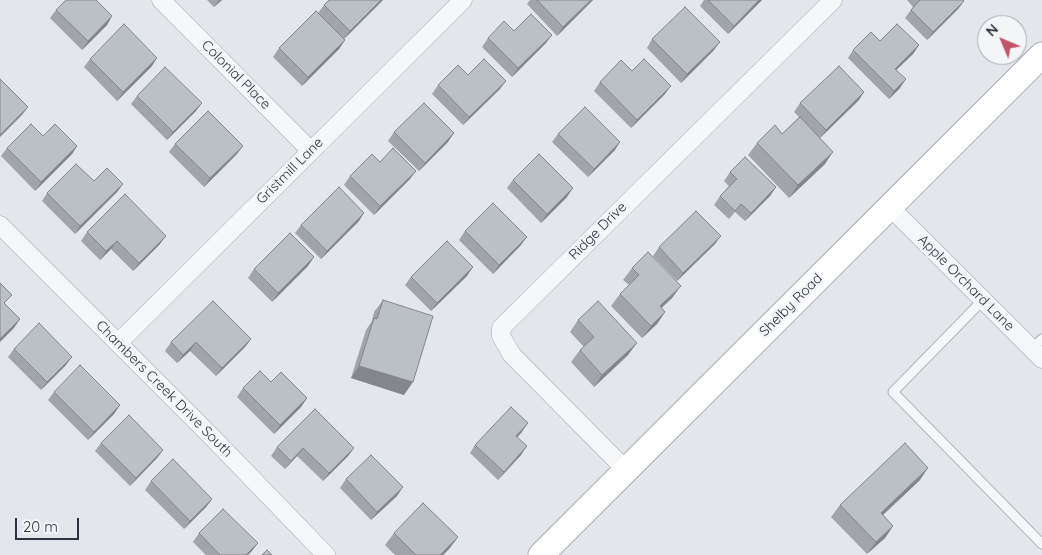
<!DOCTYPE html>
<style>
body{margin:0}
#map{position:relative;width:1042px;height:555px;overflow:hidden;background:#e3e6ea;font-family:Quicksand,sans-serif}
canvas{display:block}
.north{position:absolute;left:977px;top:15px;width:50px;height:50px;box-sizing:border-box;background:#f3f5f7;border:1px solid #a4a8ae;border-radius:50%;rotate:315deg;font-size:14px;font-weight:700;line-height:20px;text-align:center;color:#2d3441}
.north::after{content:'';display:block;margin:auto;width:18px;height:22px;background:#c25569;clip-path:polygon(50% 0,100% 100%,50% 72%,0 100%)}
.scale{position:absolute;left:15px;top:518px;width:64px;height:22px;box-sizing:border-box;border:2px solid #2d3441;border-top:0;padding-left:6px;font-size:15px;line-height:18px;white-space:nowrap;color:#2d3441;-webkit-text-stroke:4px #f3f5f7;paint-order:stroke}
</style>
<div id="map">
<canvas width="1042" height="555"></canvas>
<div class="north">N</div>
<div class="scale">20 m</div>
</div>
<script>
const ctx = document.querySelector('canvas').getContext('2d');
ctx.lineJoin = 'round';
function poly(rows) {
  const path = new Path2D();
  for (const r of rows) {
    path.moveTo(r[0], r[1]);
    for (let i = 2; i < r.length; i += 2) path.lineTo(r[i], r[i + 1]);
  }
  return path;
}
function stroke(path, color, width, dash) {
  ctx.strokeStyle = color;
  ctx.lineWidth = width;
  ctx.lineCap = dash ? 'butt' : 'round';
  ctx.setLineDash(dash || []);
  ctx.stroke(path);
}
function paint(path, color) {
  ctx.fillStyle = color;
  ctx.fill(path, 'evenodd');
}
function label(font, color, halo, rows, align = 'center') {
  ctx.font = font + ' Quicksand,sans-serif';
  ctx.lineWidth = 5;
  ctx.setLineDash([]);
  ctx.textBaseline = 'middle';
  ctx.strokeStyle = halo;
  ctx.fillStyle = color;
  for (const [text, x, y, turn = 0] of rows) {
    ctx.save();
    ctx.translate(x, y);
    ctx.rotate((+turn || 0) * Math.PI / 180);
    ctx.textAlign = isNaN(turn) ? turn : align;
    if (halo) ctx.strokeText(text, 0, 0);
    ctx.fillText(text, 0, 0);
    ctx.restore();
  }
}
const service = poly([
 [983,300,893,392,1042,544],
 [1032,349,1042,339]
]);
const minor = poly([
 [161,0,310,150],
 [890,207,1042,359],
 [0,225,208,433,326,555],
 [118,343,463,0],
 [626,470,512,355,501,336,501,328,833,0]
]);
const secondary = poly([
 [541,555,1042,55]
]);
stroke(service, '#a9adb4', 11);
stroke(minor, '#a9adb4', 19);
stroke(secondary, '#a9adb4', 27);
stroke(service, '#f6f7f9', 9);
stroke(minor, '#f6f7f9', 18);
stroke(secondary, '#fff', 25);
paint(poly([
 [207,0,222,0,214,7],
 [383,0,344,39,318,13,324,5],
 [530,0,593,0,557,36,527,4],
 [704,0,762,0,728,34,700,6],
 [907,0,963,0,964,1,958,9,927,40,905,18,913,7],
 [56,10,112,16,107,25,82,50,50,18],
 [514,31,546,43,512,77,482,47,488,38],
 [652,39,714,50,681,83,647,48],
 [345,40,339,49,302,86,273,57,279,48],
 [880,41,919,45,913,54,896,70,900,88,889,99,848,58,853,50],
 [90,59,152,66,117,101,84,67],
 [468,75,500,89,463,125,432,94,438,85],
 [600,82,665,94,631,128,594,91],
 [137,96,196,111,167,140,131,104],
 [859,100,820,138,825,164,789,198,748,155,757,143,782,134,799,117,794,112,800,103],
 [394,132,448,142,419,171,388,141],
 [558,134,615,150,588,177,552,142],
 [43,136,77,146,72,154,35,191,1,156,7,148],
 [175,144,237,154,204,187,169,152],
 [380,162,410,179,374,215,344,185,350,176],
 [730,172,776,187,770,196,745,221,735,212,729,219,714,205,720,196,729,186,724,181],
 [513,180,567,197,541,223,507,188],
 [94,181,123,184,117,192,75,234,42,201,47,193],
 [359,221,321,259,295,233,301,225],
 [465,231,521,245,493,274,459,240],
 [87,232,160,244,133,271,111,249,100,260,81,241],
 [715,244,677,281,653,256,659,247],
 [308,266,272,302,248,278,254,269],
 [632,268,672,298,661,308,665,312,657,324,642,338,611,306,620,294,629,285,623,280],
 [467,276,431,311,405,285,411,277],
 [383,300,404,395,351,378,366,330,372,321,374,312],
 [578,320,628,355,594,387,571,362,580,350,584,347,570,332],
 [251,339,245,347,216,376,190,351,177,363,165,351,171,342],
 [14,349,66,365,41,390,8,357],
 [271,382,307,398,301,407,274,434,237,397,243,388],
 [54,392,120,405,114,414,88,440,48,400],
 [522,432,517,437,521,455,498,480,470,453,475,445],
 [101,443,163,450,157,458,130,486,95,451],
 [277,447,354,448,348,456,323,481,297,456,285,469,271,456],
 [346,479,397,496,371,520,340,488],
 [920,480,883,515,893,526,885,538,867,554,831,517,840,505],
 [151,481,212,499,206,507,184,529,145,490],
 [199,533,258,543,248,555,206,555,193,542],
 [394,533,458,537,449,549,443,555,395,555,385,545]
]), '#a1a5aa');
paint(poly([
 [219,0,222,0,214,7],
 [381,0,383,0,344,39,350,31],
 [591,0,593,0,557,36,563,27],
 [759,0,762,0,728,34,734,26],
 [964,1,958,9,927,40,933,32],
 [112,16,107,25,82,50,88,41],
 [552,35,546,43,512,77,518,68],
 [345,40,339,49,302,86,308,77],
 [720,42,714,50,681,83,687,74],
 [919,45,913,54,889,77,895,69],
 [157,58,152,66,117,101,123,92],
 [906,79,900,88,889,99,894,91],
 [506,81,500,89,463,125,469,117],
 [671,86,665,94,631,128,637,120],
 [864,92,859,100,820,138,826,130],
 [202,103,196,111,167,140,173,132],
 [28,107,22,115,0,137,0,135],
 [454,133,448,142,419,171,425,163],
 [620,142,615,150,588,177,594,169],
 [77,146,72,154,35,191,41,182],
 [243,146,237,154,204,187,210,178],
 [833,152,825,164,789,198,798,185],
 [416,171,410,179,374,215,380,206],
 [123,184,117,192,75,234,80,226],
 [776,187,770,196,745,221,751,213],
 [573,188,567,197,541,223,547,214],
 [364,213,359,221,321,259,327,251],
 [166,236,160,244,133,271,139,263],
 [721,236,715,244,677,281,683,273],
 [527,237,521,245,493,274,499,265],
 [117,241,111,249,100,260,106,251],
 [314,257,308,266,272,302,278,293],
 [473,267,467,276,431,311,437,303],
 [681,286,672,298,651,318,660,306],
 [665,312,657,324,642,338,651,326],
 [20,319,14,328,0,342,0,339],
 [251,339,245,347,216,376,222,368],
 [196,342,190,351,177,363,183,355],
 [637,343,628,355,594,387,602,375],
 [72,357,66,365,41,390,47,382],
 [359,366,413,382,404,395,351,378],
 [307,398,301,407,274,434,280,425],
 [120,405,114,414,88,440,94,432],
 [528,423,522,432,510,445,516,436],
 [527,446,521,455,498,480,504,472],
 [303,448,297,456,285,469,291,461],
 [354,448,348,456,323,481,329,473],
 [163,450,157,458,130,486,136,478],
 [928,468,920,480,872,525,881,513],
 [403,487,397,496,371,520,377,512],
 [212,499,206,507,184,529,190,521],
 [893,526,885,538,867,554,876,542],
 [458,537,449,549,443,555,440,555],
 [258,543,252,551,248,555,246,555]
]), '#83868b');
const building = poly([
 [66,0,96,0,112,16,88,41,56,10,66,0],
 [329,0,381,0,350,31,324,5,329,0],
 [537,0,591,0,563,27,537,0],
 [708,0,759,0,734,26,708,0],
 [920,0,963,0,964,1,933,32,911,10,920,0],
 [685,7,720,42,687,74,652,39,685,7],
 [316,11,345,40,308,77,279,48,316,11],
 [531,14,552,35,518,68,488,38,504,21,514,31,531,14],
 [124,24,157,58,123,92,90,59,124,24],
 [897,24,919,45,895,69,906,79,894,91,853,50,871,32,880,41,897,24],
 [484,59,506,81,469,117,438,85,458,65,468,75,484,59],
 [644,59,671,86,637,120,600,82,621,60,632,71,644,59],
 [839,66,864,92,826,130,800,103,839,66],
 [165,67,202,103,173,132,137,96,165,67],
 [0,79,28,107,0,135,0,79],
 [424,103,454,133,425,163,394,132,424,103],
 [585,107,620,142,594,169,558,134,585,107],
 [208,111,243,146,210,178,175,144,208,111],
 [800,117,833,152,798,185,757,143,775,125,782,134,800,117],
 [31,124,43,136,55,124,77,146,41,182,7,148,31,124],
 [393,148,416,171,380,206,350,176,372,154,380,162,393,148],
 [539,154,573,188,547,214,513,180,539,154],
 [745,157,776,187,751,213,741,204,735,211,720,196,737,179,730,172,745,157],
 [76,164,94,181,107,168,123,184,80,226,47,193,76,164],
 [339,187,364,213,327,251,301,225,339,187],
 [125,194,166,236,139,263,117,241,106,251,87,232,125,194],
 [493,203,527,237,499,265,465,231,493,203],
 [696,211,721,236,683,273,659,247,696,211],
 [290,233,314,257,278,293,254,269,290,233],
 [447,241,473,267,437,303,411,277,447,241],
 [648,252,681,286,660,306,665,312,651,326,620,294,639,275,632,268,648,252],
 [0,283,12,295,4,303,20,319,0,339,0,283],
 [383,300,433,316,413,382,359,366,374,318,377,319,383,300],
 [213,301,251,339,222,368,196,342,183,355,171,342,213,301],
 [598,301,637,343,602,375,580,350,594,337,578,320,598,301],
 [39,323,72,357,47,382,14,349,39,323],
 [80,365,120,405,94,432,54,392,80,365],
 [260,371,271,382,281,372,307,398,280,425,243,388,260,371],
 [511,407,528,423,516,436,527,446,504,472,475,445,511,407],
 [315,409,354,448,329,473,303,448,291,461,277,447,315,409],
 [129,415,163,450,136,478,101,443,129,415],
 [905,443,928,468,881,513,893,526,876,542,840,505,905,443],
 [371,455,403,487,377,512,346,479,371,455],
 [173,459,212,499,190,521,151,481,173,459],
 [423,503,458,537,440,555,416,555,394,533,423,503],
 [223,509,258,543,246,555,220,555,199,533,223,509],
 [267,550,272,555,262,555,267,550]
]);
paint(building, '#bbc0c6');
stroke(building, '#83868b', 1);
label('14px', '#2d3441', '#f3f5f7', [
 ["Colonial Place",236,75,45],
 ["Gristmill Lane",290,171,-45],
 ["Ridge Drive",598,231,-45],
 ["Apple Orchard Lane",966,283,45],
 ["Shelby Road",791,305,-45],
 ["Chambers Creek Drive South",164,389,45]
]);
</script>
